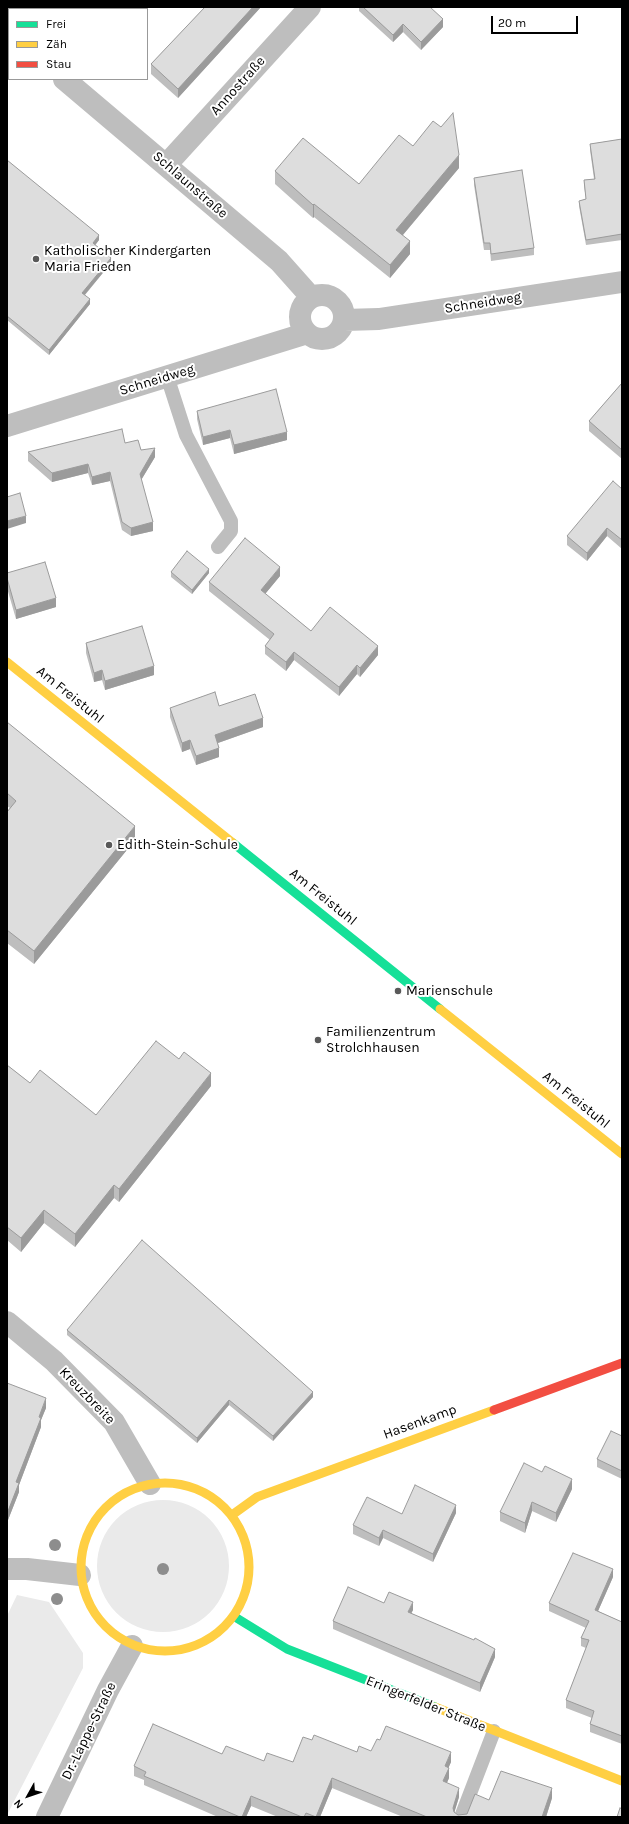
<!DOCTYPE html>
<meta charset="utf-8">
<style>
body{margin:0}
#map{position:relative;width:629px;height:1824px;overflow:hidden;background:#fff;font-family:Karla,sans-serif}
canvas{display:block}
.frame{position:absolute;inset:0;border:8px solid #000;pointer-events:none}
.legend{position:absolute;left:8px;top:8px;width:140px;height:72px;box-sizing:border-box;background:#fff;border:1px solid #999;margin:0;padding:5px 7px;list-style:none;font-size:12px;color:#000}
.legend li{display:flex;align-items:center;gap:8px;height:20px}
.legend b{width:20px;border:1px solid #999}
.north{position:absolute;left:8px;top:1776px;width:40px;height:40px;-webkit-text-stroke:3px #fff;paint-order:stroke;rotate:230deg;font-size:11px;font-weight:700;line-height:16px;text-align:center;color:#000}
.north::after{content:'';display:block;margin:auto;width:14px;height:18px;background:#000;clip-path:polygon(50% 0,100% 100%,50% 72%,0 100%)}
.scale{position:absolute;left:491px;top:16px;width:87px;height:18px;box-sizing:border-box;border:2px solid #000;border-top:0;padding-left:5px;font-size:12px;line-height:14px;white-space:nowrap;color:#000;-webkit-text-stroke:3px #fff;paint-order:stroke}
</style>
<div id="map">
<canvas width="629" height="1824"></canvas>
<div class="frame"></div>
<ul class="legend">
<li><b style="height:5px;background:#16e098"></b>Frei</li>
<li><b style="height:5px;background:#ffcf43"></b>Zäh</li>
<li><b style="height:5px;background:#f24e42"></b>Stau</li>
</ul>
<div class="north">N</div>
<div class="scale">20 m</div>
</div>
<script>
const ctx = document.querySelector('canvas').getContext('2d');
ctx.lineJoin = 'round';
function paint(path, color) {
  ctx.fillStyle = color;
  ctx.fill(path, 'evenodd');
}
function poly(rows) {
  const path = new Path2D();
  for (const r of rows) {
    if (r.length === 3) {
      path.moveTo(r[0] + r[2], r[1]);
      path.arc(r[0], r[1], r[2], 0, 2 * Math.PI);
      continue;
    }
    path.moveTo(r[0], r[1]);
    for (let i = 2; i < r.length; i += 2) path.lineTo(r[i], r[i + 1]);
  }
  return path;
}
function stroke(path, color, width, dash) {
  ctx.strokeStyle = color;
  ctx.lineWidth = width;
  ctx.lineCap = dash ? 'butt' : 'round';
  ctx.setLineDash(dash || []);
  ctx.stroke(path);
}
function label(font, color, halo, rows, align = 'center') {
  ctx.font = font + ' Karla,sans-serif';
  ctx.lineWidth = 4;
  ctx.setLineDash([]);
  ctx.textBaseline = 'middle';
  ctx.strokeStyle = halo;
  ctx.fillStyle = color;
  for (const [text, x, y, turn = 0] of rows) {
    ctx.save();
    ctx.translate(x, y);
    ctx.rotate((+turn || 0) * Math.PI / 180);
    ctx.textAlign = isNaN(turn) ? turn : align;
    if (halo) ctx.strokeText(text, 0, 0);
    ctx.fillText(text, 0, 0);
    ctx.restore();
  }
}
paint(poly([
 [163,1566,66],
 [17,1595,49,1602,83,1653,83,1668,7,1815,7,1616]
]), '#eaeaea');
stroke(poly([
 [167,376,186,435,231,521,231,531,218,547],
 [461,1817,494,1731]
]), '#bebebe', 14);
stroke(poly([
 [7,32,9,33],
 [64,79,279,261,311,297],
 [167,164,310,7],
 [322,317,22],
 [344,320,379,319,622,282],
 [7,426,301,335,305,331],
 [7,1322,54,1361,114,1422,150,1484],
 [7,1569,27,1569,80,1575],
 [47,1817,108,1690,132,1646]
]), '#bebebe', 22);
stroke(poly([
 [233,843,440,1009],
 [235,1617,287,1649,435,1707]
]), '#16e098', 9);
stroke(poly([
 [7,662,233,843],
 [440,1009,622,1154],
 [165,1567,84],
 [232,1515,257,1497,494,1410],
 [435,1707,622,1781]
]), '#ffcf43', 9);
stroke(poly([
 [494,1410,622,1363]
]), '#f24e42', 9);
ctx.fillStyle = '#8d8d8d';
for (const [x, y] of [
 [55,1545],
 [163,1569],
 [57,1599]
]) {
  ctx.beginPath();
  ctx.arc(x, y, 6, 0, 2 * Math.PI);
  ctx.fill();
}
paint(poly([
 [67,7,135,7,137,9,69,9],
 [205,7,261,7,178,98,151,74,151,64],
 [359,7,430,7,443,27,421,50,403,32,393,42,359,11],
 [622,139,622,240,586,245,579,206,579,201,586,199,584,186,584,180,594,179,590,150,590,144],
 [413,146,459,168,403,235,410,254,390,278,314,217,313,218,275,184,275,171,359,184],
 [7,160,99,240,95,245,111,263,85,295,90,304,49,355,7,320],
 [474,178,534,248,534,255,491,261,490,250,484,250,474,185],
 [622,383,622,459,589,431,589,421],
 [197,411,287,440,234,454,230,438,203,445,197,419],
 [125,443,155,457,141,480,153,531,131,536,122,530,110,481,92,485,88,473,52,482,28,461,28,452],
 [622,489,622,549,607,536,587,561,567,545,567,536],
 [171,572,209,573,192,594,171,577],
 [7,573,56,607,16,619,7,588],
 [280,576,265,594,311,631,378,655,360,677,357,674,339,696,294,660,286,671,265,654,265,646,270,640,209,591,209,582],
 [86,643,154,675,105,690,102,680,94,682,86,653],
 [219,706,263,727,218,743,219,757,196,765,190,749,182,752,170,717,170,708],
 [7,722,135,840,34,964,7,943,7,812,10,808,7,806],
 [7,1065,30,1083,96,1115,211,1086,119,1202,114,1198,75,1247,44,1223,21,1252,7,1240],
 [67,1330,313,1397,273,1441,229,1405,197,1443,67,1335],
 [7,1383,46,1408,41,1420,41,1427,19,1485,19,1492,8,1520,7,1520],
 [622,1436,622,1479,597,1467,597,1459],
 [572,1489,556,1522,532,1511,525,1533,500,1521,500,1512],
 [456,1513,433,1562,383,1538,379,1546,353,1534,353,1525,402,1514],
 [613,1577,598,1611,622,1622,622,1744,590,1732,590,1724,592,1718,566,1708,566,1700,586,1648,581,1646,581,1638,586,1628,549,1611,549,1603],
 [384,1603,413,1610,411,1613,495,1657,480,1692,333,1629,333,1621],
 [312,1740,357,1752,371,1751,451,1762,448,1768,449,1778,447,1783,459,1797,454,1812,458,1815,467,1814,489,1800,552,1798,546,1817,403,1817,332,1788,320,1817,278,1817,251,1806,246,1817,218,1817,144,1785,144,1780,134,1776,134,1766,222,1754,264,1761,293,1762]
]), '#bebebe');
paint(poly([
 [253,7,261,7,178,98,178,89],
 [443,19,443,27,421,50,421,42],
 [403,24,403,32,393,42,393,35],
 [459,155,459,168,396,243,396,230],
 [314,204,314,217,313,218,313,205],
 [99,235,99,240,93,248,93,243],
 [410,241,410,254,390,278,390,265],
 [111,258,111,263,82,298,82,293],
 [90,299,90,304,49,355,49,350],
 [230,430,230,438,203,445,203,437],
 [287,432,287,440,234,454,234,445],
 [155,448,155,457,140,482,140,474],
 [88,464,88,473,52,482,52,473],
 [110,472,110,481,92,485,92,477],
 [26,516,26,523,7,529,7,521],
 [153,522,153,531,131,536,131,528],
 [607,528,607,536,587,561,587,553],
 [280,567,280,576,261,599,261,590],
 [209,569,209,573,192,594,192,590],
 [56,598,56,607,16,619,16,610],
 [378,646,378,655,360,677,360,668],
 [294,652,294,660,286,671,286,662],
 [357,665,357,674,339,696,339,687],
 [154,666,154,675,105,690,105,681],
 [102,670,102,680,94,682,94,673],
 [263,718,263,727,215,744,215,735],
 [190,740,190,749,182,752,182,743],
 [219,748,219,757,196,765,196,756],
 [135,826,135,840,34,964,34,951],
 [211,1073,211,1086,119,1202,119,1189],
 [114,1185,114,1198,75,1247,75,1234],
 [44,1210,44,1223,21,1252,21,1238],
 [313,1392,313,1397,273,1441,273,1436],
 [46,1398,46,1408,41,1420,41,1427,19,1485,19,1492,8,1520,8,1511,16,1482],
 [229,1400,229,1405,197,1443,197,1438],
 [572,1479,572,1489,556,1522,556,1513],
 [532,1502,532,1511,525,1533,525,1523],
 [456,1505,456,1513,433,1562,433,1554],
 [383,1530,383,1538,379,1546,379,1538],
 [613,1569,613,1577,595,1618,595,1610],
 [413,1602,413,1610,408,1620,408,1612],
 [495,1649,495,1657,480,1692,480,1683],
 [451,1752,451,1762,445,1776,445,1766],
 [449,1768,449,1778,443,1791,443,1781],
 [332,1778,332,1788,320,1817,316,1817],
 [459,1788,459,1797,453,1817,453,1808],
 [552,1788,552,1798,546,1817,542,1817],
 [251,1796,251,1806,246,1817,242,1817]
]), '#9b9b9b');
const building = poly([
 [78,7,135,7,137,8,136,9,80,9,78,7],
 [205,7,253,7,178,89,151,64,205,7],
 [363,7,430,7,443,19,421,42,403,24,393,35,363,7],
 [453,113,459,155,396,230,410,241,390,265,314,204,313,205,275,171,303,138,359,184,399,135,413,146,433,121,441,127,453,113],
 [622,139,622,234,586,240,579,201,586,199,584,180,595,179,590,144,622,139],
 [7,160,99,235,93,243,111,258,82,293,90,299,49,350,7,316,7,160],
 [522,170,534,248,491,254,490,243,484,243,474,178,522,170],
 [622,383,622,450,589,421,622,383],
 [276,389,287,432,234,445,230,430,203,437,197,411,276,389],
 [122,429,125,443,138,440,141,450,155,448,140,474,153,522,131,528,122,522,110,472,92,477,88,464,52,473,28,452,122,429],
 [613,481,622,489,622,540,607,528,587,553,567,536,613,481],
 [20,493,26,516,7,521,7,497,20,493],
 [245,538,280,567,261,590,311,631,330,607,378,646,360,668,357,665,339,687,294,652,286,662,265,646,274,634,209,582,245,538],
 [187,551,209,569,192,590,171,572,187,551],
 [45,562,56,598,16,610,7,578,7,573,45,562],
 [142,626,154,666,105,681,102,670,94,673,86,643,142,626],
 [215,692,219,706,255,694,263,718,215,735,219,748,196,756,190,740,182,743,170,708,215,692],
 [7,722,135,826,34,951,7,930,7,812,16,801,7,793,7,722],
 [156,1041,179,1059,184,1052,211,1073,119,1189,114,1185,75,1234,44,1210,21,1238,7,1227,7,1065,30,1083,40,1070,96,1115,156,1041],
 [142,1240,313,1392,273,1436,229,1400,197,1438,67,1330,142,1240],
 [7,1383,46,1398,39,1417,41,1418,16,1482,19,1483,8,1511,7,1510,7,1383],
 [611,1431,622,1436,622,1471,597,1459,611,1431],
 [524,1463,542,1472,545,1466,572,1479,556,1513,532,1502,525,1523,500,1512,524,1463],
 [415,1485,456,1505,433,1554,383,1530,379,1538,353,1525,367,1497,402,1514,415,1485],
 [573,1553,613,1569,595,1610,622,1622,622,1736,590,1724,594,1711,566,1700,589,1640,581,1638,589,1621,549,1603,573,1553],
 [348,1587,384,1603,389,1592,413,1602,408,1612,474,1640,475,1638,495,1649,480,1683,333,1621,348,1587],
 [153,1724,222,1754,226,1746,264,1761,267,1753,293,1762,303,1737,312,1740,314,1735,357,1752,359,1746,371,1751,377,1739,380,1740,386,1726,451,1752,445,1766,449,1768,443,1781,459,1788,453,1808,454,1812,458,1815,467,1814,475,1794,489,1800,501,1771,552,1788,542,1817,427,1817,332,1778,316,1817,306,1813,304,1817,302,1817,251,1796,242,1817,240,1817,144,1776,146,1772,134,1766,153,1724],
 [620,1808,622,1809,622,1817,617,1817,620,1808]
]);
paint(building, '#ddd');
stroke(building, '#9b9b9b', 1);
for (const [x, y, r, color] of [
 [36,259,4,"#595959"],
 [109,845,4,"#595959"],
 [398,991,4,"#595959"],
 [318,1040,4,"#595959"]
]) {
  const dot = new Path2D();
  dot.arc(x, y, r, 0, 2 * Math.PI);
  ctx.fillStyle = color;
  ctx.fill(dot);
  stroke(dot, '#fff', 1.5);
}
label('14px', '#000', '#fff', [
 ["Annostraße",238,86,-48],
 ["Schlaunstraße",190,185,41],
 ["Schneidweg",483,303,-9],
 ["Schneidweg",157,380,-17],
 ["Am Freistuhl",70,695,39],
 ["Am Freistuhl",323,897,39],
 ["Am Freistuhl",576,1100,39],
 ["Kreuzbreite",87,1396,46],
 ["Hasenkamp",420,1422,-20],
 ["Eringerfelder Straße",426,1704,22],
 ["Dr.-Lappe-Straße",89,1731,-64]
]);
label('14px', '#000', '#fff', [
 ["Katholischer Kindergarten",44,251],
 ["Maria Frieden",44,267],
 ["Edith-Stein-Schule",117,845],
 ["Marienschule",406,991],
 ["Familienzentrum",326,1032],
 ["Strolchhausen",326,1048]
], 'left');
</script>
